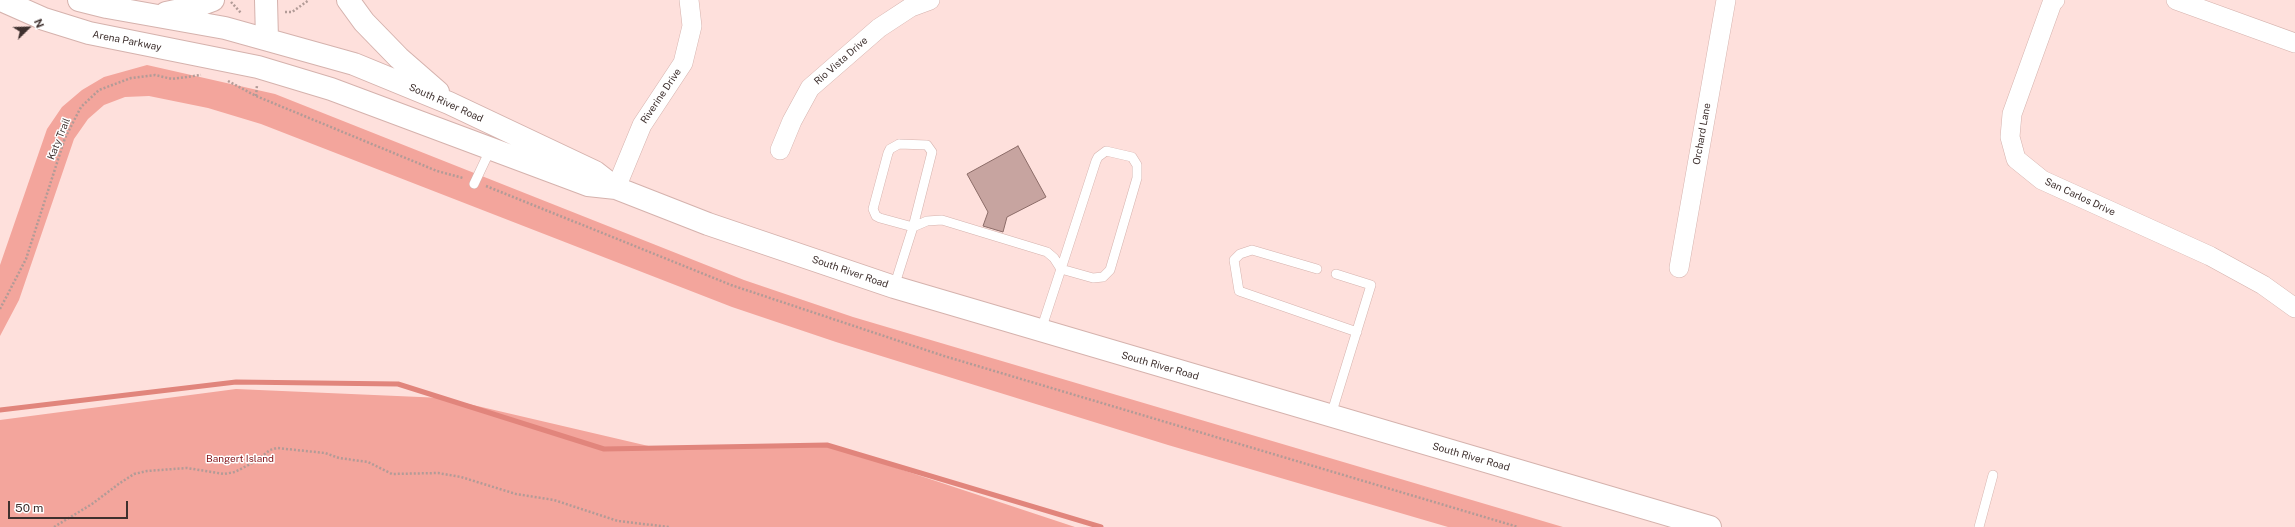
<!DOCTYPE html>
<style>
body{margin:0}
#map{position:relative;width:2295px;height:527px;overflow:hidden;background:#fee0dc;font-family:"Public Sans",sans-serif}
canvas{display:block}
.north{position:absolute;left:8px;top:8px;width:40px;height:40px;-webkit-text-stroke:3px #fff;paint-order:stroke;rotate:67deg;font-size:11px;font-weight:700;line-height:16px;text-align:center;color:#3e302e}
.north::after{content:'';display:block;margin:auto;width:14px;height:18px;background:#3e302e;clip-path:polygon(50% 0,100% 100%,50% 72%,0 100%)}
.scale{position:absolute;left:8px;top:501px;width:120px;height:18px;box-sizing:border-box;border:2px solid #3e302e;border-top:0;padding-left:5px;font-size:12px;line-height:14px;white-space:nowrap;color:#3e302e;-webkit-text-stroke:3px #fff;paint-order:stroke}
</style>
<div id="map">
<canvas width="2295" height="527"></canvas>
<div class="north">N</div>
<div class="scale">50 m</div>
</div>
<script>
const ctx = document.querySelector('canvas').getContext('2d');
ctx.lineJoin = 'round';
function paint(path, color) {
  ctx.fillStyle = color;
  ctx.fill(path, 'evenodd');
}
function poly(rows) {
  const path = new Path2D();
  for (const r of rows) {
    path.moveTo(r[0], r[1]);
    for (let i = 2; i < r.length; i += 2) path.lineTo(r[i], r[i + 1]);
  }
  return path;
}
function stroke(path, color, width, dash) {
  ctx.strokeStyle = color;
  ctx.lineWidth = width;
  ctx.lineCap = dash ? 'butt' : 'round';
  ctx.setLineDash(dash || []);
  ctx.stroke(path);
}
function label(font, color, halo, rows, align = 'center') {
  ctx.font = font + ' "Public Sans",sans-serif';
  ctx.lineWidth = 3;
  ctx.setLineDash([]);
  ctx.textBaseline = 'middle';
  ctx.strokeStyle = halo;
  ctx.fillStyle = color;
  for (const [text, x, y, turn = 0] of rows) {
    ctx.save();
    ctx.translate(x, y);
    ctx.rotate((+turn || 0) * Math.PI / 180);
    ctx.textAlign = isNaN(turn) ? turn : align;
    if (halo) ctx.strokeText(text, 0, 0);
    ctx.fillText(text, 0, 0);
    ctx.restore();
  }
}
paint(poly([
 [147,65,275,94,744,280,853,317,1563,527,1448,527,1168,445,836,342,732,307,261,124,208,108,149,96,125,97,104,105,88,119,74,139,19,300,0,336,0,265,47,129,62,107,82,90,104,77],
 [236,389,443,398,657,448,827,445,1075,527,0,527,0,420]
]), '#f3a59c');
stroke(poly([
 [0,410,236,382,398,384,604,449,827,445,1101,527]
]), '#e1857c', 5);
const building = poly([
 [1018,146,1046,197,1007,217,1003,232,983,226,988,212,967,174,1018,146]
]);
paint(building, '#c7a4a0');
stroke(building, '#8b6b67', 1);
const service = poly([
 [899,144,927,145,932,152,913,227,880,218,876,216,873,209,888,153,890,149,899,144],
 [1106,151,1132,157,1137,165,1137,178,1110,270,1103,277,1093,278,1061,269,1096,161,1098,157,1106,151],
 [474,184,491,148],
 [1317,269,1252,250,1240,254,1234,260,1239,291,1357,332],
 [894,287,913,227,927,221,942,220,1047,252,1054,258,1061,269,1041,330],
 [1331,415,1371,285,1336,274],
 [1979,527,1993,475]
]);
const minor = poly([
 [2055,0,2052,3,2012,114,2010,137,2016,159,2042,180,2210,256,2263,285,2295,308],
 [2176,0,2295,43],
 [780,150,792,121,810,88,879,28,911,7,930,0],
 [616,188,642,125,683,63,692,26,689,0],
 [1679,268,1726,0]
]);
const secondary = poly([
 [1,0,44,19,89,33,258,67,331,89,588,185,616,188,708,224,894,287,1710,527],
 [79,0,107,7,225,28,354,64,449,103,595,172,613,186],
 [266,0,267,39],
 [348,0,364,22,399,58,438,92],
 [166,13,194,7,213,0]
]);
stroke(service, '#d5b2ad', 10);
stroke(minor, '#d5b2ad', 20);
stroke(secondary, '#d5b2ad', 24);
stroke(poly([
 [231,2,241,13],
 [285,12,292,12,309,0],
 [228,81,256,96,437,171,463,178],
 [256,96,257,85],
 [486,186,731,285,944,356,1518,527],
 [0,309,26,259,65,138,81,107,99,90,131,78,155,75,172,79,201,75],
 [54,527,92,504,120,483,134,474,147,471,187,468,224,474,235,472,256,461,270,450,277,448,325,453,339,458,368,462,392,474,438,473,461,477,516,494,554,500,618,521,669,527]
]), '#b29b97', 2.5, [2, 2]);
stroke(service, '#fff', 9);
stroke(minor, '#fff', 19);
stroke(secondary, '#fff', 22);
label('10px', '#3e302e', '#fff', [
 ["Arena Parkway",127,41,11],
 ["Rio Vista Drive",841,61,-41],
 ["Riverine Drive",661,96,-56],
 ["South River Road",446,103,24],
 ["Orchard Lane",1702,134,-80],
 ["Katy Trail",59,139,-68],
 ["San Carlos Drive",2080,197,25],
 ["South River Road",850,272,19],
 ["South River Road",1160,366,16],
 ["South River Road",1471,457,16]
]);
label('10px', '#821216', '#fff', [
 ["Bangert Island",240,459]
]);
</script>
